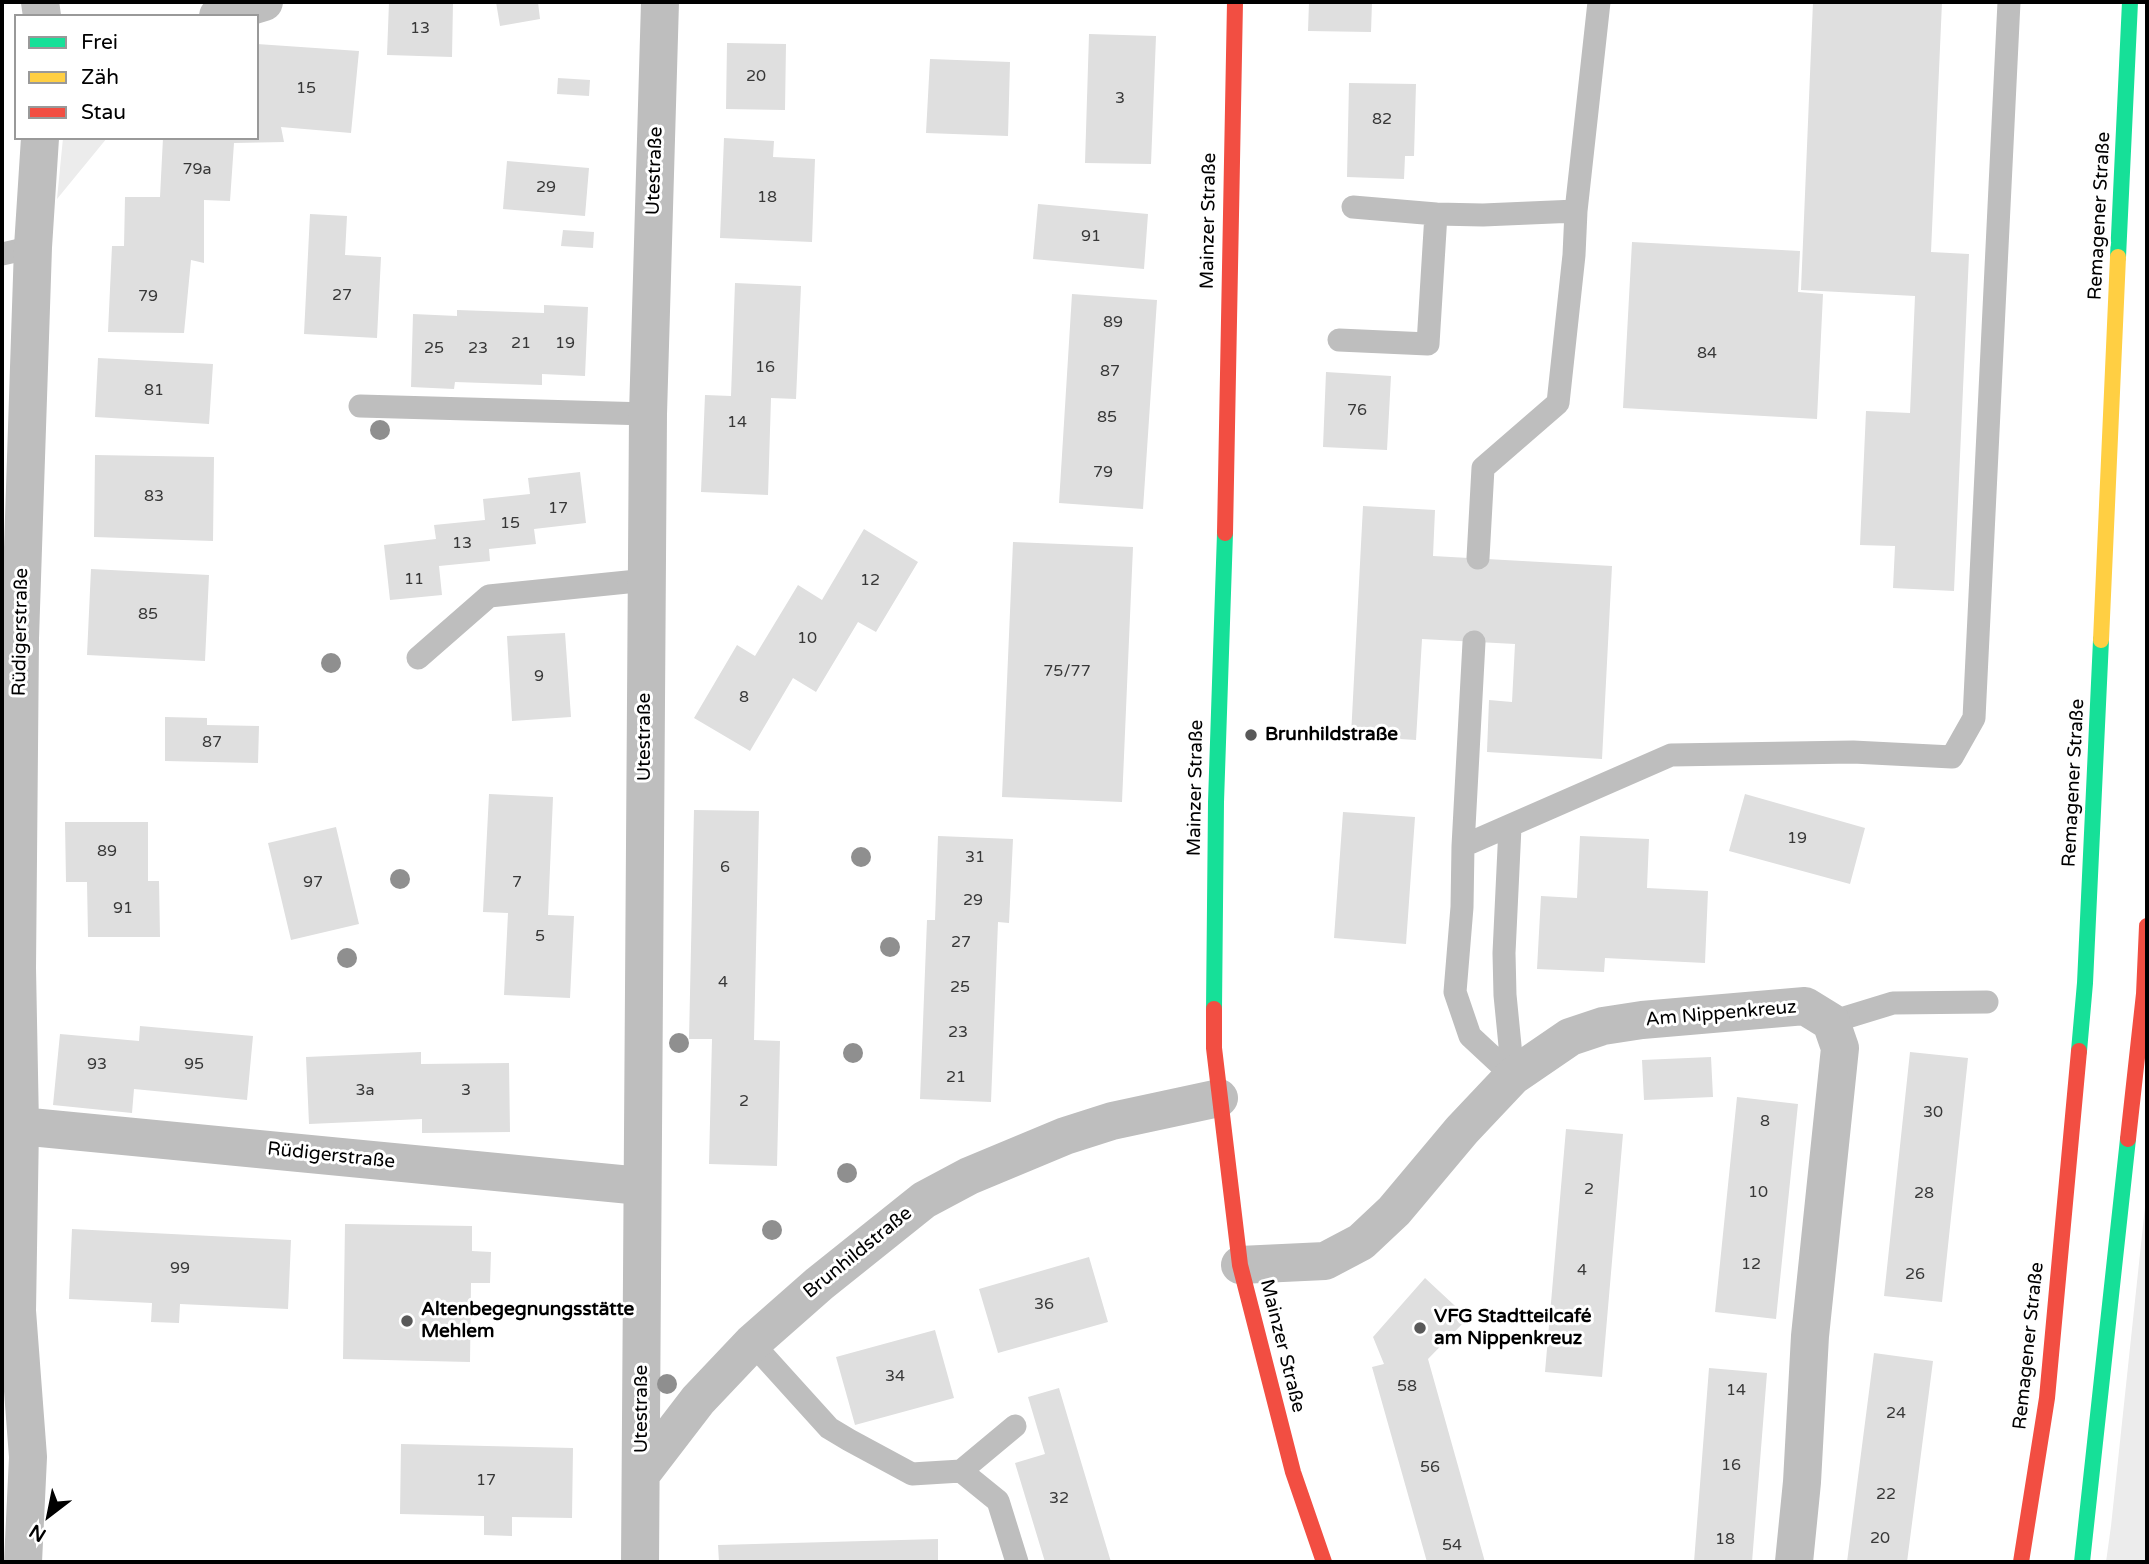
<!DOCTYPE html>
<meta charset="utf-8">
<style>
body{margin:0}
#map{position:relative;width:2149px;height:1564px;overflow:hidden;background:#fff;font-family:"Varela Round",sans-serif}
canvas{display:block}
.frame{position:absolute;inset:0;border:4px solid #000;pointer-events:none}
.legend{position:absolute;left:14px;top:14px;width:245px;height:126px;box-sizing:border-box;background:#fff;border:2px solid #999;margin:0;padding:9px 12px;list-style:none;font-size:21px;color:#000}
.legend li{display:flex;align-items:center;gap:14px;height:35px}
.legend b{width:35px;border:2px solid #999}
.north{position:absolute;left:14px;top:1480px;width:70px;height:70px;-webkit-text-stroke:5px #fff;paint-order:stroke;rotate:212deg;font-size:19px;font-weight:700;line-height:28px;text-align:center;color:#000}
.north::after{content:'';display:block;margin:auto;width:24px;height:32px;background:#000;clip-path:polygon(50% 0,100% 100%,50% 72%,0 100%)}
</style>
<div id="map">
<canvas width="2149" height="1564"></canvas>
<div class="frame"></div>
<ul class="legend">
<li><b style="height:9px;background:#16e098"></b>Frei</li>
<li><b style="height:9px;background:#ffcf43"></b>Zäh</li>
<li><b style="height:9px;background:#f24e42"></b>Stau</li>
</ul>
<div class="north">N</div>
</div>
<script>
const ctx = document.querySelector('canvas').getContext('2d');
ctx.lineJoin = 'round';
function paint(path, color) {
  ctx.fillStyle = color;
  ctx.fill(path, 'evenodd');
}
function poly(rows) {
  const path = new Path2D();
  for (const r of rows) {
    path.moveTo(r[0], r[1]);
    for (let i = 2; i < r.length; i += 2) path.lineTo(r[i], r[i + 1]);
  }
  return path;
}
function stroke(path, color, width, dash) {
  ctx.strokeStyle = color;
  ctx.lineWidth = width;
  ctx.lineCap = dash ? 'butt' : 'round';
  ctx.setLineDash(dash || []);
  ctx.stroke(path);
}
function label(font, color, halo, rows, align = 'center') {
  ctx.font = font + ' "Varela Round",sans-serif';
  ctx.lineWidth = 6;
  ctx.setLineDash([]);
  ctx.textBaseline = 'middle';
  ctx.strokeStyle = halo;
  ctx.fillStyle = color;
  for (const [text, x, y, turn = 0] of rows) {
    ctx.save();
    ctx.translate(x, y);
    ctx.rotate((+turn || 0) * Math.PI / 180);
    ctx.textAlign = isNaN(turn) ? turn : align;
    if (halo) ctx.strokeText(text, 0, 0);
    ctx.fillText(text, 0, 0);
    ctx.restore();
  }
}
paint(poly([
 [63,138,107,138,57,199],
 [2147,1188,2147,1562,2106,1562,2111,1526]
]), '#ececec');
paint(poly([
 [389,2,453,2,452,57,387,55],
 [496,2,538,2,540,19,500,26],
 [1309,2,1372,2,1371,32,1308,31],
 [1813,2,1942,2,1931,252,1969,254,1954,591,1893,588,1895,546,1860,545,1866,411,1910,413,1915,296,1801,290],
 [1089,34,1156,36,1151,164,1085,163],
 [727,43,786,44,785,110,726,109],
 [257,44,359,51,351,133,281,127,284,142,234,143,230,201,204,200,204,263,191,260,184,333,108,332,112,246,124,246,125,197,160,197,163,138,257,138],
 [930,59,1010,62,1008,136,926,133],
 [558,78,590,80,589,96,557,94],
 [1349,83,1416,84,1414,156,1405,156,1404,179,1347,177],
 [724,138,774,141,773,157,815,159,812,242,720,238],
 [507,161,589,168,585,216,503,209],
 [1038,204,1148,214,1144,269,1033,259],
 [310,214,347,216,345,255,381,257,377,338,304,334],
 [563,230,594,232,593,248,561,246],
 [1632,242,1800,251,1798,292,1823,294,1817,419,1623,408],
 [735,283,801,286,796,399,771,398,768,495,701,492,705,395,731,396],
 [1072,294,1157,300,1143,509,1059,503],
 [544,305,588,307,585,376,542,374,542,385,455,382,454,389,411,387,413,314,457,316,457,310,544,313],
 [98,358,213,364,209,424,95,417],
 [1326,372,1391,376,1387,450,1323,447],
 [95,455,214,457,213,541,94,537],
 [580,472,586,523,534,529,536,544,489,549,490,561,439,566,442,595,390,600,384,545,436,539,434,525,485,520,483,499,530,494,528,478],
 [1363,506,1435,510,1433,556,1612,566,1602,759,1487,752,1489,700,1512,702,1515,644,1422,639,1416,740,1351,736],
 [864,529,918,562,876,632,858,622,816,692,793,678,750,751,694,718,737,645,755,656,798,585,822,600],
 [1013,542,1133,547,1122,802,1002,797],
 [91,569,209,575,205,661,87,655],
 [565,633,571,717,512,721,507,636],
 [165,717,207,718,207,725,259,726,258,763,165,761],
 [489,794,553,797,548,915,574,916,570,998,504,995,508,913,483,912],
 [1745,794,1865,828,1850,884,1729,851],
 [694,810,759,811,754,1040,780,1041,777,1166,709,1164,712,1039,689,1039],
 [1343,812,1415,817,1406,944,1334,938],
 [65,822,148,822,148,881,159,881,160,937,88,937,87,882,66,882],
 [336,827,359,924,291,940,268,843],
 [938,836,1013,839,1009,923,998,922,991,1102,920,1099,927,920,935,920],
 [1580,836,1649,839,1647,888,1708,891,1705,963,1605,958,1604,972,1537,969,1541,896,1577,898],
 [140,1026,253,1036,247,1100,134,1089,132,1113,53,1105,60,1034,139,1041],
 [421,1052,421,1064,509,1063,510,1132,422,1133,422,1119,309,1124,306,1057],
 [1910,1052,1968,1058,1942,1302,1884,1296],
 [1711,1057,1713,1097,1644,1100,1642,1060],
 [1737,1097,1798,1104,1776,1319,1715,1312],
 [1566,1129,1623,1134,1602,1377,1545,1372],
 [345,1224,472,1226,472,1251,491,1252,490,1283,471,1283,470,1362,343,1359],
 [72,1229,291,1240,288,1309,180,1304,179,1323,151,1322,152,1303,69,1299],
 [1089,1257,1108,1322,998,1353,979,1289],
 [1425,1278,1468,1318,1428,1359,1485,1562,1427,1562,1372,1367,1384,1364,1373,1337],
 [935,1330,954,1398,855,1425,836,1357],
 [1874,1353,1933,1361,1907,1562,1847,1562],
 [1709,1368,1767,1373,1752,1562,1694,1562],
 [1059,1388,1076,1445,1111,1562,1045,1562,1015,1463,1045,1454,1028,1397],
 [401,1444,573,1448,572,1518,512,1517,512,1536,484,1535,484,1516,400,1514],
 [938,1539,938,1562,719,1562,718,1545]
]), '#dfdfdf');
stroke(poly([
 [1353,207,1436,214],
 [2,254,33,247],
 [1339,340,1428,344,1436,214,1483,215,1576,211,1599,2],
 [360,406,648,414],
 [1478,558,1483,468,1558,403,1574,255,1576,211],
 [418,658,489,596,647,580],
 [1510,827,1504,953,1505,995,1513,1076],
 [1463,846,1474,642],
 [1831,1022,1893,1003,1987,1002],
 [1513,1076,1470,1036,1455,992,1462,907,1463,846,1671,755,1853,752,1952,757,1974,718,2009,2],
 [752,1343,829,1428,849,1440,912,1474,961,1471,998,1501,1017,1562],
 [961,1471,1015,1426]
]), '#bebebe', 23);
stroke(poly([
 [40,2,42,16],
 [218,16,264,2],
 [20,1126,641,1186],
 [1240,1265,1325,1261,1361,1242,1394,1211,1462,1130,1513,1076,1570,1037,1603,1026,1642,1020,1805,1006,1831,1022,1840,1048,1810,1336,1802,1482,1794,1562],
 [642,1473,698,1400,752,1343,819,1284,924,1200,969,1176,1065,1136,1112,1121,1219,1098],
 [23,1562,28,1457,17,1311,20,1126,17,968,20,638,33,247,40,138],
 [640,1562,648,414,660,2]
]), '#bebebe', 38);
stroke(poly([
 [2118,257,2130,2],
 [1214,1009,1216,802,1225,533],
 [2079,1051,2085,983,2101,640],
 [2082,1562,2128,1139]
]), '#16e098', 16);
stroke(poly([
 [2101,640,2118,257]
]), '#ffcf43', 16);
stroke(poly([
 [1225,533,1235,2],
 [1214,1009,1214,1048,1240,1265,1293,1472,1324,1562],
 [2128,1139,2144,994,2147,926],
 [2021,1562,2047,1398,2079,1051]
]), '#f24e42', 16);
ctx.fillStyle = '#8f8f8f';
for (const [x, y] of [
 [380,430],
 [331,663],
 [861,857],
 [400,879],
 [890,947],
 [347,958],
 [679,1043],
 [853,1053],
 [847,1173],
 [772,1230],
 [667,1384]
]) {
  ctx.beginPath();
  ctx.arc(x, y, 10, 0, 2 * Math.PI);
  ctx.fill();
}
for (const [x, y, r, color] of [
 [1251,735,7,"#595959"],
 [407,1321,7,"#595959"],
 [1420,1328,7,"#595959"]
]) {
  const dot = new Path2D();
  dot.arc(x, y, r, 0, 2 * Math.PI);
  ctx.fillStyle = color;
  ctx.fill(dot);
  stroke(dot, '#fff', 2.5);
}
label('16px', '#383838', null, [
 ["13",420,29],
 ["20",756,77],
 ["15",306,89],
 ["3",1120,99],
 ["82",1382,120],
 ["79a",197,170],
 ["29",546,188],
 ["18",767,198],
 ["91",1091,237],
 ["27",342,296],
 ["79",148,297],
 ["89",1113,323],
 ["21",521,344],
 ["19",565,344],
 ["25",434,349],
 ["23",478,349],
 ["84",1707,354],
 ["16",765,368],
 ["87",1110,372],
 ["81",154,391],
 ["76",1357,411],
 ["85",1107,418],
 ["14",737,423],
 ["79",1103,473],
 ["83",154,497],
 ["17",558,509],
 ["15",510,524],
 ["13",462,544],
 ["11",414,580],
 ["12",870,581],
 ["85",148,615],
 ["10",807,639],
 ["75/77",1067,672],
 ["9",539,677],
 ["8",744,698],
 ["87",212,743],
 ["19",1797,839],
 ["89",107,852],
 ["31",975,858],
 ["6",725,868],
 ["97",313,883],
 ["7",517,883],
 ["29",973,901],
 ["91",123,909],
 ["5",540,937],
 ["27",961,943],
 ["4",723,983],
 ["25",960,988],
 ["23",958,1033],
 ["93",97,1065],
 ["95",194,1065],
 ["21",956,1078],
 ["3a",365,1091],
 ["3",466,1091],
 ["2",744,1102],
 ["30",1933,1113],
 ["8",1765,1122],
 ["2",1589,1190],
 ["10",1758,1193],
 ["28",1924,1194],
 ["12",1751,1265],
 ["99",180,1269],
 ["4",1582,1271],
 ["26",1915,1275],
 ["36",1044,1305],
 ["34",895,1377],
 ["58",1407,1387],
 ["14",1736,1391],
 ["24",1896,1414],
 ["16",1731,1466],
 ["56",1430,1468],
 ["17",486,1481],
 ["22",1886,1495],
 ["32",1059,1499],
 ["20",1880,1539],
 ["18",1725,1540],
 ["54",1452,1546]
]);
label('19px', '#000', '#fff', [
 ["Utestraße",655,171,-88],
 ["Remagener Straße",2100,216,-87],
 ["Mainzer Straße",1209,221,-89],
 ["Rüdigerstraße",21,632,-89],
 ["Utestraße",645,737,-90],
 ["Remagener Straße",2074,783,-87],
 ["Mainzer Straße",1196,788,-89],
 ["Am Nippenkreuz",1721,1014,-5],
 ["Rüdigerstraße",331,1156,6],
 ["Brunhildstraße",858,1253,-39],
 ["Mainzer Straße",1282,1346,76],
 ["Remagener Straße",2029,1346,-84],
 ["Utestraße",642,1409,-90]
]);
label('bold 19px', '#000', '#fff', [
 ["Brunhildstraße",1265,735],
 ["Altenbegegnungsstätte",421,1310],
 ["Mehlem",421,1332],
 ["VFG Stadtteilcafé",1434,1317],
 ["am Nippenkreuz",1434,1339]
], 'left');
</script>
